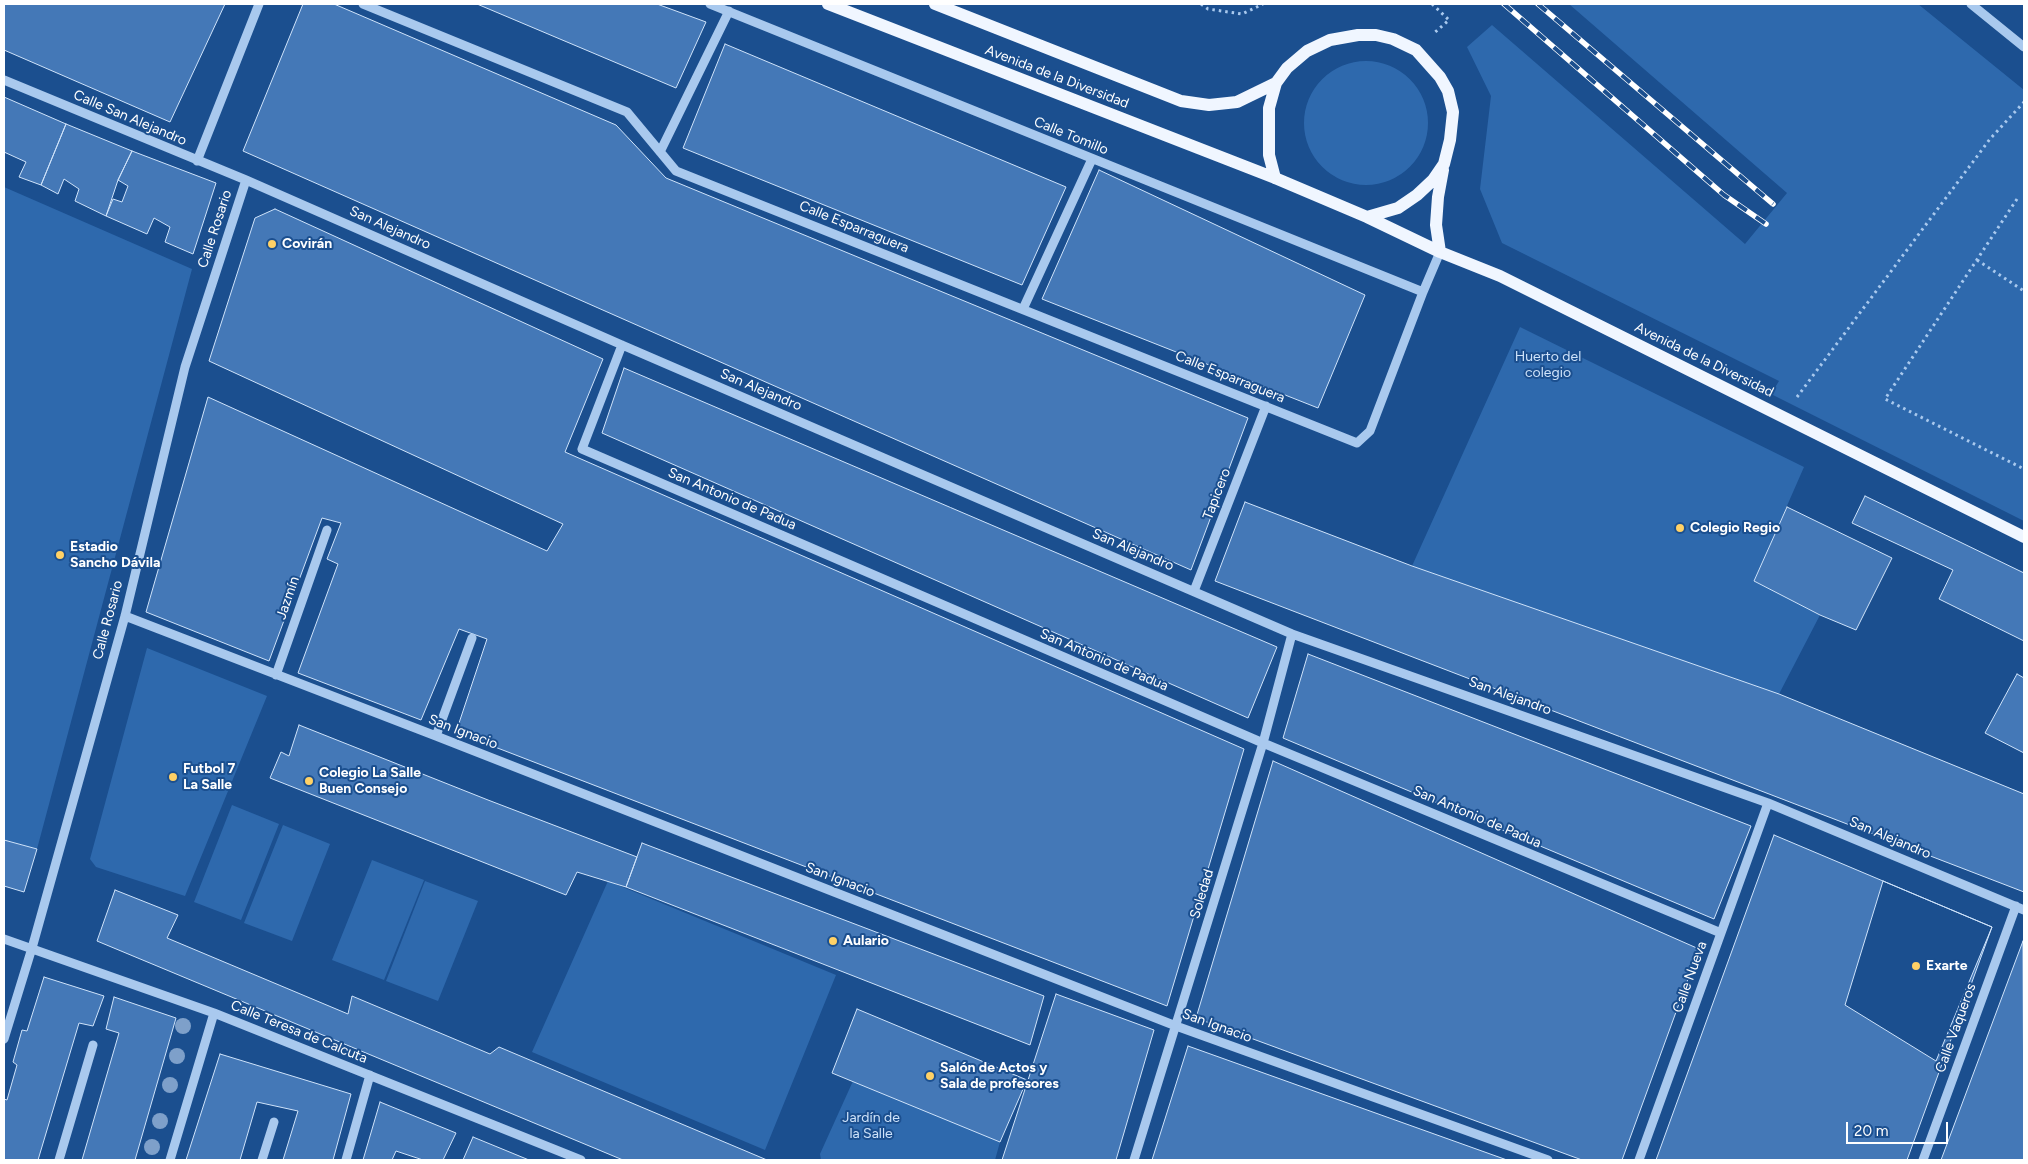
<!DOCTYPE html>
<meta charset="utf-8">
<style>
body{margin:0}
#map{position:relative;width:2028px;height:1164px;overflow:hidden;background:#1b4f8f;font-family:Figtree,sans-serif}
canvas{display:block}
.frame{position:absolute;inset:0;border:5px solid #fff;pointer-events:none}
.scale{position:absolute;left:1846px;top:1122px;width:102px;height:22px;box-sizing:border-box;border:2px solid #fff;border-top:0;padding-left:6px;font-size:15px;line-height:18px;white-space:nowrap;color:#fff;-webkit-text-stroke:4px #1b4f8f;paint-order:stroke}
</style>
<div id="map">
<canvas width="2028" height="1164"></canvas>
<div class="frame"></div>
<div class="scale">20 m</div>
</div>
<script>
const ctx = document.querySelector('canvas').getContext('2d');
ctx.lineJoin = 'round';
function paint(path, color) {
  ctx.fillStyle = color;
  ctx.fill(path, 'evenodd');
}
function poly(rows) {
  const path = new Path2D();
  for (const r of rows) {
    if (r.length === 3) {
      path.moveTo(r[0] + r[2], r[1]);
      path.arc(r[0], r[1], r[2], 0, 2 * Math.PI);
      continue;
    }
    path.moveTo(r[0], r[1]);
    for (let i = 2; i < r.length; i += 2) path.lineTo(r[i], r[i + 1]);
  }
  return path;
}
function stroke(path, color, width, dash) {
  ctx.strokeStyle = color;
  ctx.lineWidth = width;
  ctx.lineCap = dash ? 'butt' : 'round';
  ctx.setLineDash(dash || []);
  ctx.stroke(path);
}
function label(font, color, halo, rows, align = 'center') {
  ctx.font = font + ' Figtree,sans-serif';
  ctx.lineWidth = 4;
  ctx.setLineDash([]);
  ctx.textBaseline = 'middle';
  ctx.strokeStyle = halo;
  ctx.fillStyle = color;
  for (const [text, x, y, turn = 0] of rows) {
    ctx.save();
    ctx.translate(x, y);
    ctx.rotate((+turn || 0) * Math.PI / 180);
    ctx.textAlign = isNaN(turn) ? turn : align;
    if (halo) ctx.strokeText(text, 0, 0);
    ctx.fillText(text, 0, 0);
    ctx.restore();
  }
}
paint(poly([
 [1569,4,1918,4,2024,90,2024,521,1771,394,1779,381,1502,243,1480,189,1491,96,1467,47,1492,25,1745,244,1787,193],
 [1366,123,62],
 [4,187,192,269,37,849,4,840],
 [1520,327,1804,467,1754,581,1820,615,1779,694,1412,566],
 [147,648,267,696,185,896,96,867,90,859],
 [232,805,279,824,241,920,194,902],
 [283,825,330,844,292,941,244,923],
 [372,860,424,880,384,980,332,960],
 [425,881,478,901,438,1001,386,981],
 [608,881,836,975,765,1150,532,1052],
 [853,1081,1000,1142,995,1160,821,1160,820,1154]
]), '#2e69ad');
const building = poly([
 [4,4,225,4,170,122,4,50,4,4],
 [303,4,334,4,616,125,666,178,1248,418,1191,570,243,151,303,4],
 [477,4,657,4,706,22,676,88,477,4],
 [725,44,1066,187,1022,285,683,148,725,44],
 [4,97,66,124,41,185,19,177,26,162,4,152,4,97],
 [66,124,132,151,118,180,106,216,75,201,79,189,64,179,58,194,41,185,66,124],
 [132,151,216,183,193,254,165,242,170,227,154,218,147,234,106,216,113,199,122,202,128,186,118,180,132,151],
 [1099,170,1365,295,1318,408,1042,299,1099,170],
 [275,209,603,359,565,452,1244,749,1167,1006,456,732,487,639,459,629,421,720,298,673,338,564,327,559,341,523,322,518,269,661,146,612,208,397,547,551,563,524,209,361,255,218,275,209],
 [624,368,1277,647,1248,718,602,433,624,368],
 [1865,496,2024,573,2024,641,1939,599,1953,570,1852,523,1865,496],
 [1245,502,1412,566,1779,694,2024,794,2024,892,1215,581,1245,502],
 [1787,507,1892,558,1856,630,1820,615,1754,581,1787,507],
 [1308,654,1751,826,1714,919,1283,738,1308,654],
 [2017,674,2024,678,2024,753,1985,733,2017,674],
 [299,725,488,800,637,857,626,887,577,872,566,895,270,778,281,752,289,756,299,725],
 [1273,761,1699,949,1622,1160,1582,1160,1196,1018,1273,761],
 [1774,835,1992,927,1907,1160,1656,1160,1774,835],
 [4,840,37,849,24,892,4,886,4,840],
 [642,843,1044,996,1030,1045,626,887,642,843],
 [1883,881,1992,927,1936,1061,1845,1005,1883,881],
 [115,890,178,915,167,938,348,1014,352,996,490,1054,499,1047,767,1160,623,1160,97,941,115,890],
 [2023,941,2024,1160,1941,1160,2023,941],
 [44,977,104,996,93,1026,79,1023,38,1160,4,1160,4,1099,7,1100,17,1065,13,1062,22,1030,27,1031,44,977],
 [1056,994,1154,1030,1116,1160,1002,1160,1056,994],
 [114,997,176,1018,135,1160,82,1160,119,1033,106,1029,114,997],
 [857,1009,1027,1080,1000,1142,832,1073,857,1009],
 [1188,1046,1507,1160,1152,1160,1188,1046],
 [220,1054,351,1094,333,1160,283,1160,298,1111,257,1102,240,1160,186,1160,220,1054],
 [380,1102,456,1133,443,1160,423,1160,396,1151,392,1160,363,1160,380,1102],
 [473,1137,529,1160,463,1160,473,1137]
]);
paint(building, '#4478b7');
stroke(building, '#cfe3fa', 1);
stroke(poly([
 [1201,4,1208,9,1242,14,1263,4],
 [1432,4,1449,20,1433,34],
 [2017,199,1885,399,2024,469],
 [1977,260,2024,291],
 [1797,397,1990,139,2024,102]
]), '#a9c9ee', 3, [2.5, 4]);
stroke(poly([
 [363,4,627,112,676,171,1357,443,1370,431,1423,292,1440,252],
 [710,4,1423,292],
 [1971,4,2024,47],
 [4,80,246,180,622,345,1292,634,1768,803,2024,910],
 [660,152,729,11],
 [197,161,259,4],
 [1023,309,1092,159],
 [622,345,582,449,1263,743,1721,933],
 [1194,591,1266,406],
 [125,616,436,736,1176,1026,1548,1160],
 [276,675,327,530],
 [436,736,472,638],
 [4,939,214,1013,581,1160],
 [4,1039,32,948,125,616,185,367,246,180],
 [59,1160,93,1045],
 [170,1160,214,1013],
 [262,1160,274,1122],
 [346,1160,370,1075],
 [1134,1160,1263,743,1292,634],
 [1639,1160,1768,803],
 [1923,1160,2016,906]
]), '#a9c9ee', 9);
stroke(poly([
 [828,4,1275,178,1367,217,1440,252,1500,276,2024,537],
 [935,4,1181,101,1209,105,1237,102,1276,83],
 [1275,178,1269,155,1269,108,1276,83,1287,68,1307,51,1330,40,1358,35,1376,35,1393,39,1416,50,1440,77,1448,91,1453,112,1450,140,1444,164,1433,180,1417,195,1398,208,1367,217],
 [1440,252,1436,225,1438,197,1443,170]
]), '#f0f6ff', 12);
const rail = poly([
 [1504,4,1724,195,1766,224],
 [1538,4,1773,204]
]);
stroke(rail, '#fff', 5.5);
stroke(rail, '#1b4f8f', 4, [11]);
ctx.fillStyle = '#7ea0ca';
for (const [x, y] of [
 [183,1026],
 [177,1056],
 [170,1085],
 [160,1121],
 [152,1147]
]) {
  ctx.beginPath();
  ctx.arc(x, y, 8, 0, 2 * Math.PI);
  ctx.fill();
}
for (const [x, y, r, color] of [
 [272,244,5,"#ffd166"],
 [1680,528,5,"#ffd166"],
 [60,555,5,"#ffd166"],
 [173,777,5,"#ffd166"],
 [309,781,5,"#ffd166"],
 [833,941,5,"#ffd166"],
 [1916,966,5,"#ffd166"],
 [930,1076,5,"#ffd166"]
]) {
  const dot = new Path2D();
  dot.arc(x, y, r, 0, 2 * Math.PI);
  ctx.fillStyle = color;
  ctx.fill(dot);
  stroke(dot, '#1b4f8f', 2);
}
label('14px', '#fff', '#1b4f8f', [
 ["Avenida de la Diversidad",1057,77,21],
 ["Calle San Alejandro",130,118,23],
 ["Calle Tomillo",1071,136,22],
 ["Calle Esparraguera",854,227,22],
 ["San Alejandro",390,228,24],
 ["Calle Rosario",215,229,-72],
 ["Avenida de la Diversidad",1704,360,26],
 ["Calle Esparraguera",1230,377,22],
 ["San Alejandro",761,390,23],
 ["Tapicero",1217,494,-69],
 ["San Antonio de Padua",732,499,23],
 ["San Alejandro",1133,550,23],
 ["Jazmín",288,598,-71],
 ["Calle Rosario",108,620,-75],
 ["San Antonio de Padua",1104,660,23],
 ["San Alejandro",1510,696,20],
 ["San Ignacio",463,732,21],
 ["San Antonio de Padua",1477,817,23],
 ["San Alejandro",1890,838,23],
 ["San Ignacio",840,880,21],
 ["Soledad",1202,894,-73],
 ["Calle Nueva",1690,977,-70],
 ["San Ignacio",1217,1026,20],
 ["Calle Vaqueros",1956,1028,-70],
 ["Calle Teresa de Calcuta",299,1032,22]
]);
label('bold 14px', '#fff', '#1b4f8f', [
 ["Covirán",282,244],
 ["Colegio Regio",1690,528],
 ["Estadio",70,547],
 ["Sancho Dávila",70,563],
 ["Futbol 7",183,769],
 ["La Salle",183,785],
 ["Colegio La Salle",319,773],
 ["Buen Consejo",319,789],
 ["Aulario",843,941],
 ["Exarte",1926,966],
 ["Salón de Actos y",940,1068],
 ["Sala de profesores",940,1084]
], 'left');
label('14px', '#cfe3fa', '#1b4f8f', [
 ["Huerto del",1548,357],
 ["colegio",1548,373],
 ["Jardín de",871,1118],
 ["la Salle",871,1134]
]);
</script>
